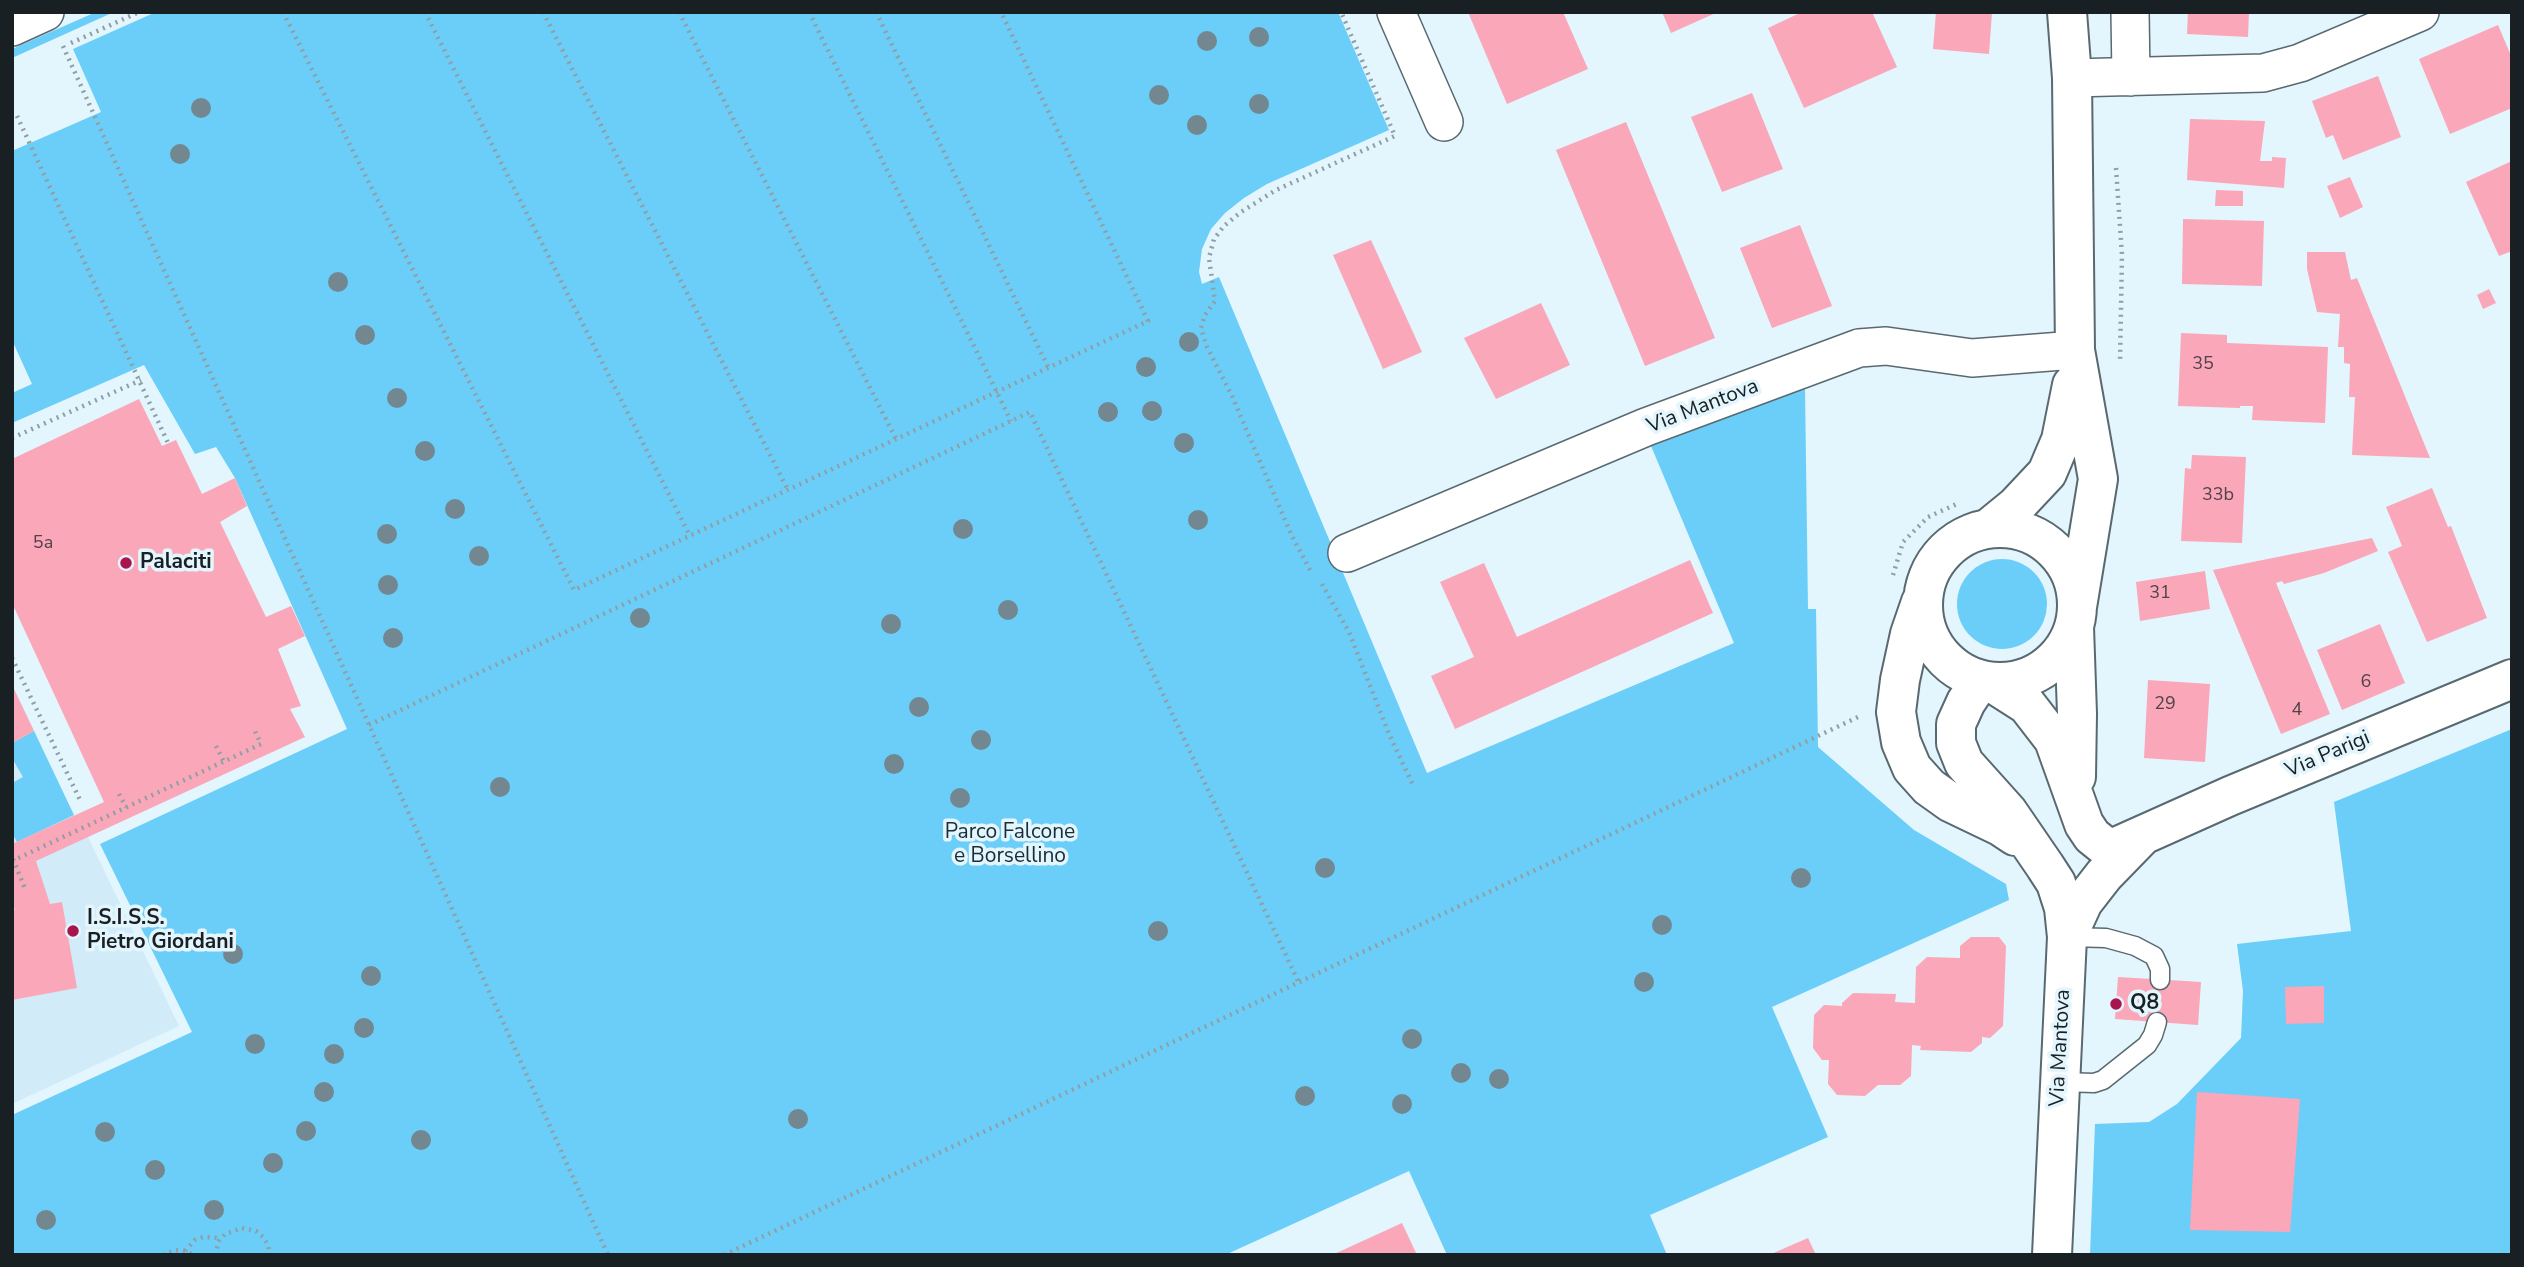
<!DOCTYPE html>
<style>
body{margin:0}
#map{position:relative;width:2524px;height:1267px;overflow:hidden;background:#e3f5fd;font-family:"Nunito Sans",sans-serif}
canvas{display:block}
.frame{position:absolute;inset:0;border:14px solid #192023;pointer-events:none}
</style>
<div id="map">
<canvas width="2524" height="1267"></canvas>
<div class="frame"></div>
</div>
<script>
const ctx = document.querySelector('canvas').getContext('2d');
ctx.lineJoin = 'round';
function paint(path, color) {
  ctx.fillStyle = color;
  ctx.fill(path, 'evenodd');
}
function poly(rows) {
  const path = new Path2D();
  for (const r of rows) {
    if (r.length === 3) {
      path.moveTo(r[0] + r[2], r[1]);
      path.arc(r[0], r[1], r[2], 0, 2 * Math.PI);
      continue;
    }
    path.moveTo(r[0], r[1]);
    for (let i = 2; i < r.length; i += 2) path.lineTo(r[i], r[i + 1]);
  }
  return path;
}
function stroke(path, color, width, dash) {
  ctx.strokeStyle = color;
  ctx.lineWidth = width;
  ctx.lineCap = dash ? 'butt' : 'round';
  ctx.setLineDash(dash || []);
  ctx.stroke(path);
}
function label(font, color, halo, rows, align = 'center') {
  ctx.font = font + ' "Nunito Sans",sans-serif';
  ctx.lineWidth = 7;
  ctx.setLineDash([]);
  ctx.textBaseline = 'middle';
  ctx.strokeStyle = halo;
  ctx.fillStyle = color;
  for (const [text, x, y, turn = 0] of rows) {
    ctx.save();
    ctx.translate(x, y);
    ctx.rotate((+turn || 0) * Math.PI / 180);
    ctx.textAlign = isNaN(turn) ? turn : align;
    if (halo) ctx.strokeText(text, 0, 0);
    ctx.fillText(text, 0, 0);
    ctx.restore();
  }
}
paint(poly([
 [12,684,74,815,88,837,179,1026,12,1104]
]), '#d1ebf8');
paint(poly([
 [96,12,114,12,12,58,12,49],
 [156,12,1338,12,1389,130,1267,184,1244,198,1225,213,1211,229,1202,249,1199,272,1202,284,1219,277,1427,773,1734,643,1651,446,1805,388,1808,609,1816,609,1818,747,1914,830,2006,884,2009,900,1772,1007,1828,1137,1650,1215,1667,1255,1447,1255,1409,1171,1225,1255,12,1255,12,1115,192,1032,100,844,347,729,235,478,216,447,195,454,144,365,12,423,12,393,32,384,12,340,12,151,101,112,73,49],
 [2002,604,45],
 [2512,729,2512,1255,2090,1255,2095,1124,2149,1122,2177,1104,2241,1038,2243,991,2237,944,2351,931,2334,802],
 [34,731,74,815,17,842,12,833,12,783,23,777,12,758,12,743]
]), '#6acef8');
paint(poly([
 [1468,12,1563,12,1588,69,1507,104],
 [1662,12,1718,12,1671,33],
 [1802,12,1872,12,1897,67,1804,108,1768,28],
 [1936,12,1992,12,1989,54,1933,49],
 [2188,12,2249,12,2248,37,2187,34],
 [2498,25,2512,58,2512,108,2450,134,2419,59],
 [2378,76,2401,137,2343,160,2333,135,2326,138,2312,101],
 [1752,93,1783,169,1722,192,1691,117],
 [2190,119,2265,121,2260,161,2272,161,2272,157,2286,158,2284,188,2187,180],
 [1626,122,1715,338,1645,366,1556,150],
 [2512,161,2512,251,2499,256,2466,182],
 [2350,177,2363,207,2340,218,2327,186],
 [2216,190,2243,191,2243,206,2215,206],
 [2183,219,2264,221,2262,286,2182,284],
 [1800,225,1832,306,1772,328,1740,248],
 [1371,240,1422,352,1383,369,1333,255],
 [2307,252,2345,252,2351,280,2357,278,2430,458,2352,455,2355,397,2349,397,2350,364,2344,363,2344,347,2338,347,2340,314,2317,312,2307,269],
 [2489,289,2496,303,2483,309,2477,295],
 [1541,303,1570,365,1496,399,1464,338],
 [2181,333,2227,335,2227,343,2328,347,2325,423,2252,420,2253,406,2240,406,2240,408,2178,406],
 [139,399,162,446,176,440,202,494,235,478,247,506,220,522,266,617,291,606,305,636,278,649,301,706,290,709,305,737,36,861,50,904,62,902,77,988,12,1000,12,911,15,910,12,903,12,844,104,802,12,603,12,459],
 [2192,455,2246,457,2242,543,2181,541,2185,468,2191,469],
 [2432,488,2448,527,2451,526,2487,618,2427,642,2388,552,2402,546,2386,507],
 [2372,538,2378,551,2324,573,2284,584,2282,581,2276,583,2330,714,2281,734,2213,570],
 [1690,560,1713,613,1455,729,1431,676,1474,657,1440,582,1484,563,1517,637],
 [2205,571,2210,609,2140,621,2136,582],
 [2380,624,2405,683,2342,710,2317,650],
 [2148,680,2210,684,2205,762,2144,758],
 [12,685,34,731,12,743],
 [1971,937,1999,937,2006,946,2003,1026,1990,1038,1982,1037,1982,1043,1971,1052,1920,1050,1921,1046,1912,1045,1911,1076,1900,1085,1878,1085,1865,1096,1837,1095,1828,1084,1829,1060,1822,1060,1813,1048,1814,1015,1824,1005,1842,1006,1842,1003,1853,993,1896,994,1895,1002,1915,1003,1916,967,1927,957,1960,958,1960,946],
 [2118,977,2201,982,2198,1025,2115,1019],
 [2324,986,2324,1023,2286,1024,2285,987],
 [2197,1092,2300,1099,2290,1232,2190,1230],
 [1402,1223,1417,1255,1332,1255],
 [1808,1238,1816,1255,1769,1255]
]), '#faa7b9');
const lane = poly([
 [2067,937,2106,938,2135,946,2154,956,2160,969,2160,980],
 [2060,1082,2094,1083,2103,1080,2147,1045,2153,1035,2157,1022]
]);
const street = poly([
 [1396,12,1444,122],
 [2130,12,2131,77],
 [12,27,45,12],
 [2072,78,2263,73,2300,63,2420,12],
 [1347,553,1646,427,1859,348,1886,346,1972,358,2075,350]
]);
const secondary = poly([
 [2067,12,2072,78,2075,350,2098,479,2077,607],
 [2000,605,77],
 [1989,528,2016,506,2047,473,2061,440,2072,385],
 [1921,602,1910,634,1900,680,1896,712,1901,742,1912,768,1929,787,1950,802,2000,826,2015,836],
 [2074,627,2077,714,2076,777],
 [1984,681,1978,684,1966,702,1956,724,1956,743,1964,763,2008,812,2045,866,2056,883,2064,908,2067,937,2052,1255],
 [1991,682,2027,705,2054,740,2084,824,2092,836,2107,848,2116,847,2230,796,2512,679],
 [2067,937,2083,902,2104,875,2140,838]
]);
stroke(lane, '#596970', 21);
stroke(street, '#596970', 40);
stroke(secondary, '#596970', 42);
stroke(poly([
 [283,12,574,590,1148,321,1001,12],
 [425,12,690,536],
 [543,12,788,490],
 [679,12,896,439],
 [809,12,1011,421],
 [876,12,1048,367],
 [71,43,139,12],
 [63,46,608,1255],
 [17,116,168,443],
 [2116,168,2122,255,2120,362],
 [12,438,141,380],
 [1310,570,1291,534,1232,396,1206,345,1201,328,1205,315,1215,301,1209,258,1214,239,1224,226,1241,212,1276,190,1395,136,1341,12],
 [1893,575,1903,542,1928,517,1959,503],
 [1322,584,1349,632,1389,734,1413,785],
 [12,658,80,800],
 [369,725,1030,412,1299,983],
 [216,746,224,762],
 [119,794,126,807],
 [13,859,26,891],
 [12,861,261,744,253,727],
 [185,1251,195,1240,203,1237,221,1238],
 [163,1255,175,1250,185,1251,194,1255],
 [215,1255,219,1241,225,1234,242,1228,256,1231,263,1237,268,1245,270,1255],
 [724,1255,1858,717]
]), '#919ea4', 4.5, [2, 5]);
stroke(lane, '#fff', 18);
stroke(street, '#fff', 37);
stroke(secondary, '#fff', 38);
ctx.fillStyle = '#738790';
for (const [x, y] of [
 [1259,37],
 [1207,41],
 [1159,95],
 [1259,104],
 [201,108],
 [1197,125],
 [180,154],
 [338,282],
 [365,335],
 [1189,342],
 [1146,367],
 [397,398],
 [1152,411],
 [1108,412],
 [1184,443],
 [425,451],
 [455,509],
 [1198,520],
 [963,529],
 [387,534],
 [479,556],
 [388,585],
 [1008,610],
 [640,618],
 [891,624],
 [393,638],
 [919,707],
 [981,740],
 [894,764],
 [500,787],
 [960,798],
 [1325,868],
 [1801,878],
 [1662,925],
 [1158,931],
 [233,954],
 [371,976],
 [1644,982],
 [364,1028],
 [1412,1039],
 [255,1044],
 [334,1054],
 [1461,1073],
 [1499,1079],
 [324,1092],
 [1305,1096],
 [1402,1104],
 [798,1119],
 [306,1131],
 [105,1132],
 [421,1140],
 [273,1163],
 [155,1170],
 [214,1210],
 [46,1220]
]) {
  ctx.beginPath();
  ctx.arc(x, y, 10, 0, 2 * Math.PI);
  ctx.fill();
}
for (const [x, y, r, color] of [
 [126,563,7,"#a8154d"],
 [73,931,7,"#a8154d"],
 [2116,1004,7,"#a8154d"]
]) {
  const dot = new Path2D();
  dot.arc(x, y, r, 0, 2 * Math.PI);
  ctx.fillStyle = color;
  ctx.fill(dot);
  stroke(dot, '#e3f5fd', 2.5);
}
label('18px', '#514248', null, [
 ["35",2203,365],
 ["33b",2218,496],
 ["5a",43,544],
 ["31",2160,594],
 ["6",2366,683],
 ["29",2165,705],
 ["4",2297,711]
]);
label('21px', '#192023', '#e3f5fd', [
 ["Via Mantova",1703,407,-21],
 ["Via Parigi",2328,755,-23],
 ["Via Mantova",2061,1048,-87]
]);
label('bold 21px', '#192023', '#e3f5fd', [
 ["Palaciti",140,563],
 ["I.S.I.S.S.",87,919],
 ["Pietro Giordani",87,943],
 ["Q8",2130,1004]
], 'left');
label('21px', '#182d36', '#e3f5fd', [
 ["Parco Falcone",1010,833],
 ["e Borsellino",1010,857]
]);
</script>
